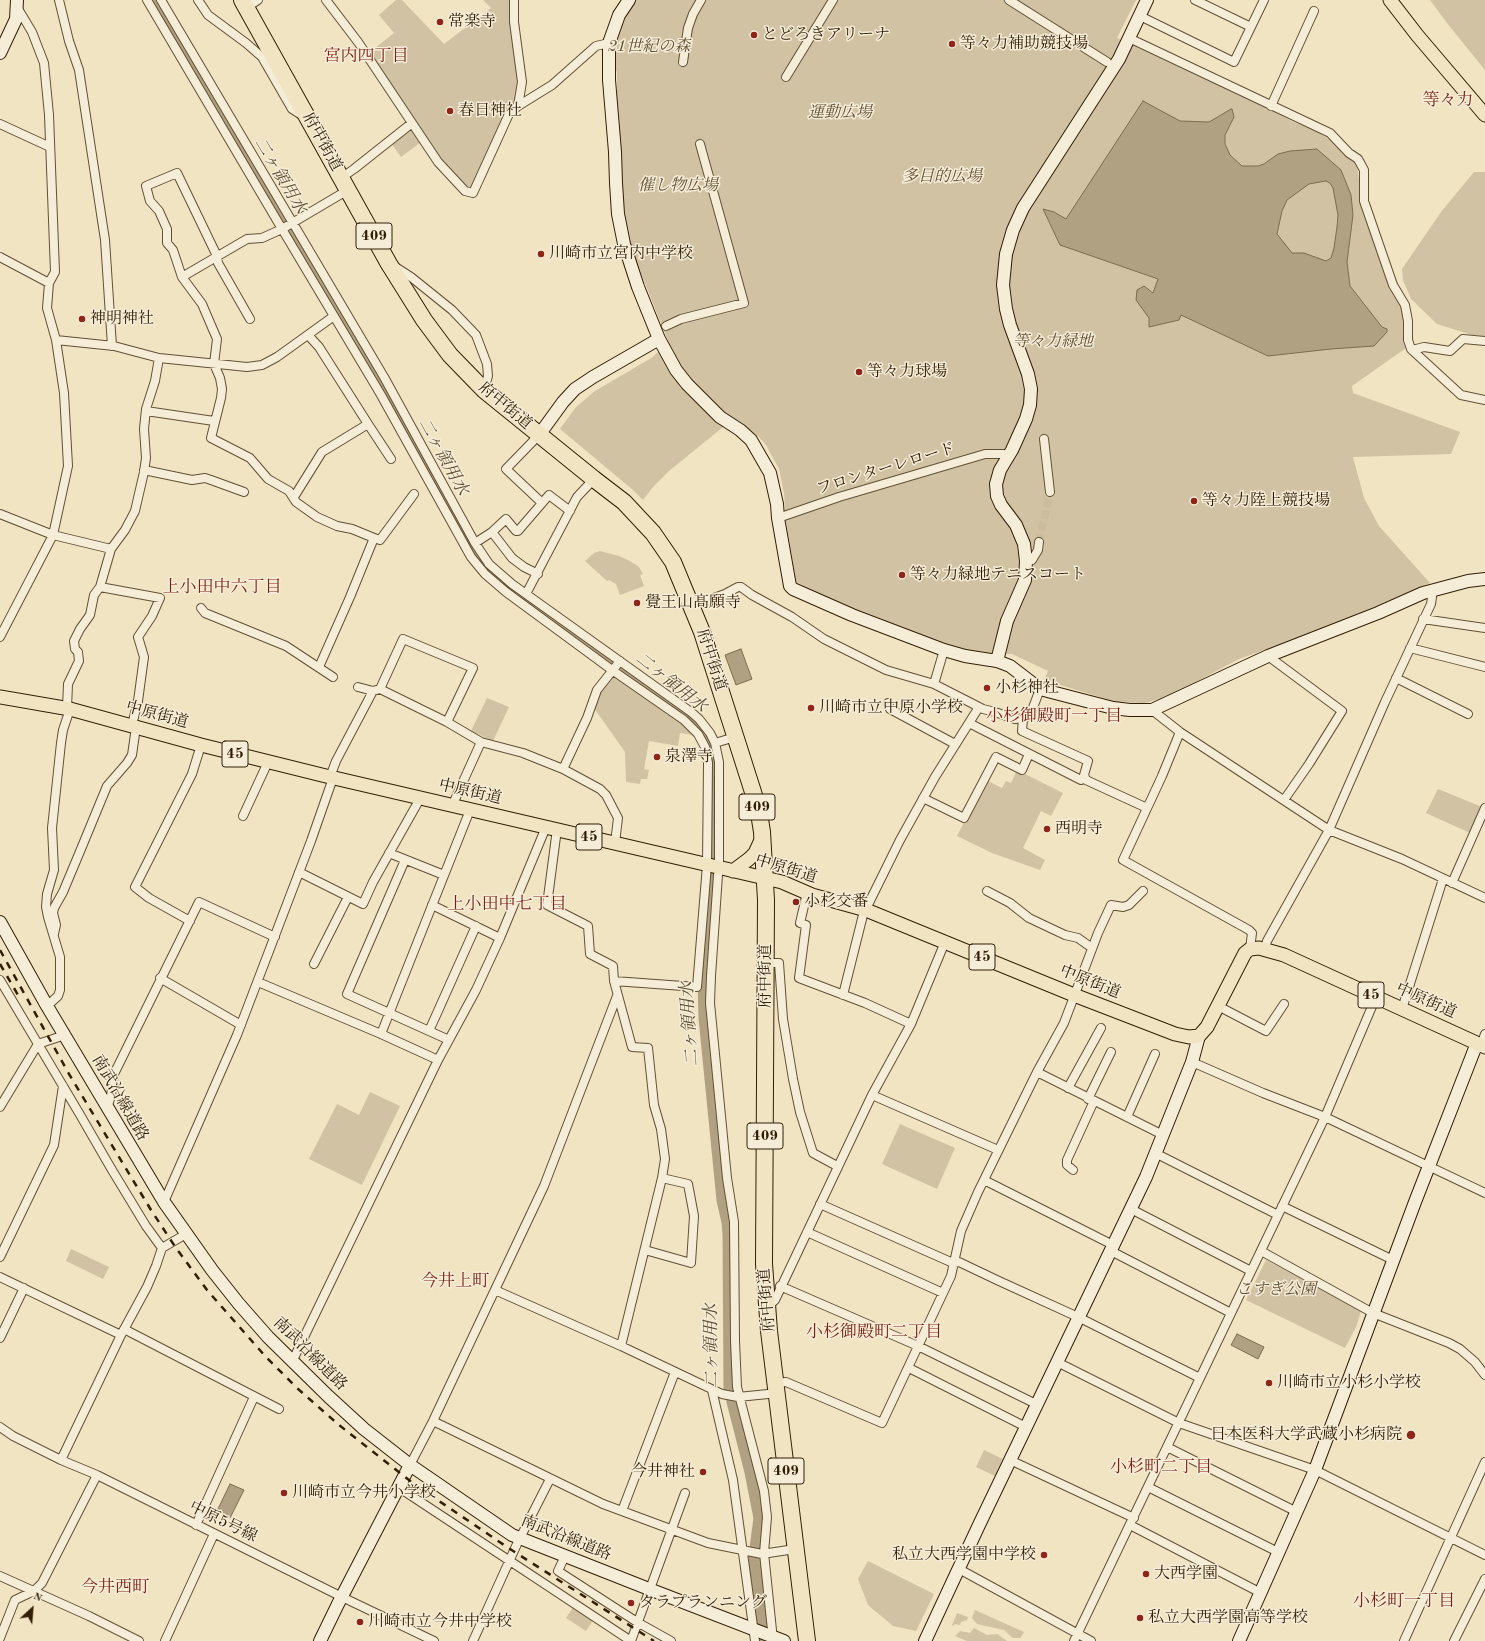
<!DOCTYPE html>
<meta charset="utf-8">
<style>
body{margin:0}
#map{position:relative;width:1485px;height:1641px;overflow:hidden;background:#f1e4c3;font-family:"Old Standard TT",serif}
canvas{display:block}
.north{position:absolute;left:12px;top:1589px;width:40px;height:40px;-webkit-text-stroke:3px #f6edd8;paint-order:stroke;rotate:26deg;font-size:11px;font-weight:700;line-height:16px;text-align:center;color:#311e04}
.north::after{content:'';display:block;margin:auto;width:14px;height:18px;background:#311e04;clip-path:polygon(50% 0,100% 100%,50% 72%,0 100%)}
</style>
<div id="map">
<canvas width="1485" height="1641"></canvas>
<div class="north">N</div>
</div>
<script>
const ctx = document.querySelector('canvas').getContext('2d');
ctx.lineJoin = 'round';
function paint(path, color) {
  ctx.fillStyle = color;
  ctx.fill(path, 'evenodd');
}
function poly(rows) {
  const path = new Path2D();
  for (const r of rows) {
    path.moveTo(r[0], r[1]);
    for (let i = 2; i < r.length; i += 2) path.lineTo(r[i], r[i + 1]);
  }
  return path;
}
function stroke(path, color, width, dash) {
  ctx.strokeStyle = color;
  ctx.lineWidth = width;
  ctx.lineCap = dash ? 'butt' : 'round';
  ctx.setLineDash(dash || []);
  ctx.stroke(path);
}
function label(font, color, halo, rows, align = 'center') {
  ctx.font = font + ' "Old Standard TT","Noto Serif JP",serif';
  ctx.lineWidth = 3;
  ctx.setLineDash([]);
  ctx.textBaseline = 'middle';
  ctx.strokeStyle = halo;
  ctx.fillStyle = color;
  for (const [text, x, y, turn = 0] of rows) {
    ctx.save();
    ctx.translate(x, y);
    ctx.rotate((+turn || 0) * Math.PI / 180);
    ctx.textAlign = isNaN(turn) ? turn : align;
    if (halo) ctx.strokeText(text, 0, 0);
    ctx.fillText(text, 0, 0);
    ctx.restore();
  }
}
paint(poly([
 [396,0,402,0,444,44,491,8,483,0,511,0,520,82,515,105,472,189,466,188,442,162,370,52,394,33,379,15],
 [634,0,1136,0,1117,38,1274,111,1293,122,1310,128,1331,140,1357,164,1363,212,1389,285,1399,301,1404,312,1406,348,1352,386,1353,393,1460,432,1451,454,1353,457,1364,498,1379,526,1430,583,1325,628,1239,659,1190,685,1160,699,1144,703,1116,702,1044,680,1048,671,1012,654,990,654,959,649,895,626,834,601,796,582,786,522,784,493,779,469,766,445,759,437,733,419,669,471,653,487,643,500,633,490,560,429,576,407,595,391,653,357,668,341,629,243,622,210,617,108,617,73,614,62,615,45,624,18],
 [1430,0,1485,0,1485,70,1450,27],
 [411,127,421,142,401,157,391,143],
 [1474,172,1485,172,1485,336,1472,335,1437,324,1411,299,1403,280,1402,269,1441,212],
 [600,551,619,556,630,561,639,567,643,574,640,575,644,586,620,595,616,584,609,580,607,581,585,561,594,553],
 [611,675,614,675,685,726,693,735,680,733,678,746,649,741,644,769,649,770,647,779,641,779,640,784,626,782,625,752,594,708,598,692],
 [487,698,509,707,493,741,471,731],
 [1017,770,1063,793,1051,816,1041,811,1023,848,1045,860,1040,870,992,853,957,836,986,780,1002,788,1006,781,1011,783],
 [1438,789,1482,807,1470,833,1426,813],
 [370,1092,400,1106,362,1185,309,1159,337,1104,359,1115],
 [900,1124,955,1148,937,1189,882,1164],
 [71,1249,109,1267,103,1279,66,1261],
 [1266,1260,1361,1311,1356,1327,1345,1348,1246,1300],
 [984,1450,1003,1459,995,1476,976,1467],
 [868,1561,934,1594,916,1631,893,1626,868,1605,858,1579],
 [574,1606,594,1619,586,1631,566,1618],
 [975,1610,1024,1632,1023,1634,1020,1638,1013,1638,1004,1630,977,1624,972,1618],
 [957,1613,968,1617,967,1620,961,1622,960,1625,955,1624,953,1626,952,1625],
 [974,1628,987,1635,997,1634,1007,1641,967,1641,955,1636,960,1631,970,1633]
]), '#d0c2a3');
const water = poly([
 [1143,101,1180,121,1209,122,1231,109,1232,109,1234,117,1225,135,1225,144,1230,155,1242,166,1258,166,1264,164,1278,154,1290,151,1317,149,1341,170,1351,195,1353,215,1347,262,1350,286,1382,327,1387,329,1387,332,1374,346,1331,349,1268,356,1181,315,1179,320,1149,327,1149,318,1136,300,1137,290,1144,286,1153,293,1158,279,1060,245,1043,209,1054,212,1066,219,1143,101],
 [1326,181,1330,183,1333,188,1338,215,1337,227,1334,248,1331,258,1326,261,1304,253,1292,253,1277,234,1282,211,1287,200,1309,184,1326,181],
 [741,649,752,679,736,685,725,655,741,649],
 [1237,1334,1264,1347,1258,1359,1231,1345,1237,1334],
 [230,1484,244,1490,230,1518,217,1511,230,1484]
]);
paint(water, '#b0a182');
stroke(water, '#7d6d50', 1);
stroke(poly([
 [154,0,384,389,471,547,484,565,496,577,523,599,690,718,705,734,709,745,712,757,714,784,713,878,708,920,705,978,706,1018,724,1200,729,1222,730,1234,731,1390,752,1472,761,1518,755,1564,766,1641]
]), '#b0a182', 15);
stroke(poly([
 [1039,542,1050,492]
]), '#cbbc9d', 8, [8, 4]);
const street = poly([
 [59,0,69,41,79,70,105,240,112,346],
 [147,0,282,229,381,395,471,557,485,574,506,592,612,670,684,720,698,734,705,747,708,763,707,865,697,987,614,981],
 [161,0,384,377,475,543,489,564,512,584,691,712,699,719,710,733,715,743,719,762,719,868],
 [198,0,208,15,246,43,262,57,292,109,303,116],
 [326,0,358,42,438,162,465,191,473,193,509,114,518,106,552,85,596,46,609,43],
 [514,0,514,22,522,82,518,106],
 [1009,0,1107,62],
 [1195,0,1251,27],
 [246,8,258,0],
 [1140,16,1234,62,1264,0],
 [1129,38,1330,133,1349,153,1358,159,1364,170,1364,201,1393,285,1405,305,1408,321,1408,340,1411,349,1461,395,1485,400],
 [683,62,688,28,693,14,701,0],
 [786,77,833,0],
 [1271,106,1314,11],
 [0,124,50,147],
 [341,178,354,169,412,123],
 [348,190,282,229,262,238,247,239,182,277,202,304,217,339,214,364,220,378,222,389,221,398,211,438,250,458,268,479,289,491,296,502,317,517,337,526,352,529,374,538],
 [0,257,49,283],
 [394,266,411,277,452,310,476,335,487,364,488,376,484,390],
 [182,277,173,250,167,243,167,229,159,211,150,201,146,186,177,173,217,256,218,263,250,319],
 [666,326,681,319,744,303,700,144],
 [56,340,114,346,159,358,247,367,262,365,277,357,334,316],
 [1412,350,1424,347,1450,351,1463,339,1485,341],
 [146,411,214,421],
 [368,424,391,459],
 [539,435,506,469,541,502],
 [1044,439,1050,492],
 [144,470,192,480,205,478,211,480,244,492],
 [294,497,322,452,368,424,319,347,308,335],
 [0,514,53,535,111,549],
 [778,518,839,497,985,454,1003,454],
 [492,532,512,558,524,567,538,574],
 [475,543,492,532,506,519,516,531,518,531,549,495,570,511],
 [1032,560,1038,550,1039,542],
 [100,587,160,598,152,616,138,637,144,657,138,701,132,725],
 [526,594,577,497,594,479],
 [692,606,725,594,738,587,741,587,752,595,792,617,824,639,886,670,934,684,983,709,995,712,1015,719,1025,718,1031,713,1040,689],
 [201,608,205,613,286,646,333,677],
 [1423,619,1485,628],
 [0,637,53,535,68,466,64,393,56,340,47,308,49,283,55,272,49,115,44,63,32,32,17,7],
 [1410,648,1485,667],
 [1268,656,1342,711,1309,764,1284,800],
 [319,667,350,597,374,538,380,540,414,494],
 [1396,678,1468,714],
 [934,684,944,650],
 [358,687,373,691,380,689,447,722,481,742,523,753,563,769,600,789,606,795,618,818,615,843],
 [380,689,403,639,473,668,447,722],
 [888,703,890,709,955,744],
 [67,708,68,684,79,661,78,652,75,649,74,641,80,629,90,615,94,595,100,587,111,549,125,530,135,511,144,472,146,458,144,429,146,409,155,381,159,358],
 [1152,710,1180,732,1329,830,1402,859,1485,898],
 [1023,719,1022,731,1088,761,1084,775,1086,780,1147,808],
 [969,723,1081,780,1084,778],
 [1180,732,1162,776,1123,860,1249,930,1252,933,1250,949],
 [715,743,735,737],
 [563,769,587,718,597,690,620,661],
 [330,777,336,761,373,691],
 [923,798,964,818,996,757,1022,770,1029,754],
 [452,806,481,742],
 [243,816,268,762],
 [557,829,547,905,588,926,590,954,613,966,614,981,632,1047,648,1048,654,1105,661,1129,665,1159,662,1178,621,1346,722,1394,738,1397,778,1393],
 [389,853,444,875],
 [405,860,347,994,449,1040],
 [299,872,363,904,373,882,417,804,418,798],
 [718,875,711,976,710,1003,727,1178,734,1222,735,1341,737,1387,764,1491,767,1517,764,1553,773,1640],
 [1452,883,1485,808],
 [987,891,1010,903,1029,918,1065,935,1078,938,1092,948],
 [807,893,800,923,806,925,799,978,865,1003,911,1024],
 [432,905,500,938],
 [190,921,149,898,135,887,192,774,201,745],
 [54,934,56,925,53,913,54,908,63,892,81,849,107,786,127,763,132,755,136,727],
 [1265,949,1267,941,1329,830,1385,702,1431,604,1433,590],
 [766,963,779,963,783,1019,793,1079,800,1112,813,1153,837,1166],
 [314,964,348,897],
 [160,978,241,1025],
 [0,980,79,1113,112,1170,146,1226,162,1248],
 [258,982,381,1034,438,1060],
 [843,995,863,915,900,840,935,777,979,707],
 [47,1006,58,996,60,990,60,957,48,917,46,907,47,894,54,870,52,828,61,743,63,730,70,709],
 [1218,1006,1266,1031,1284,1004],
 [1402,1009,1443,879],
 [429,1031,476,926],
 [381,1034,470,810],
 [1481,1045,1485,1034],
 [1192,1062,1263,1093,1325,1117,1485,1193],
 [1037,1072,1163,1135],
 [1068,1088,1101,1028],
 [872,1095,998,1150],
 [1088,1099,1111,1052],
 [0,1107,38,1044,65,1035],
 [107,1108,111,1096,114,1074,199,902,275,937],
 [1127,1117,1155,1054],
 [1155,1153,1278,1215],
 [1073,1170,1067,1165,1067,1160,1094,1101],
 [984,1180,1113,1245],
 [164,1202,237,1035,311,841,333,778],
 [820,1204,953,1263,959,1262,999,1281,1078,1317,1200,1378],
 [1282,1206,1393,1260],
 [1131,1209,1251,1271],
 [807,1232,943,1293],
 [645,1250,691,1263,694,1216,688,1184,662,1178],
 [1111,1251,1231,1313],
 [1261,1251,1373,1313,1449,1343,1460,1349,1475,1362,1485,1375],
 [0,1257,54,1145,63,1086],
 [0,1277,121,1335],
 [780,1286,918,1346,1036,1404],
 [495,1290,621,1346],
 [768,1305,770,1305,775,1300,872,1095,911,1024,945,942],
 [124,1329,279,1409],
 [0,1338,24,1288],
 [292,1362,438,1060,476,990,500,938,546,827],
 [1057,1362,1179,1423,1315,1470,1485,1555],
 [909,1368,1026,1427],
 [776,1383,786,1382,882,1423,951,1276,961,1231,978,1192,1037,1072,1064,1023,1098,933,1111,905,1123,907,1129,905,1143,891],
 [712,1390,733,1480,755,1641],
 [433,1421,603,1504,708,1543,762,1554,795,1549],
 [0,1427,13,1436,61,1460,97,1475,342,1597,434,1641],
 [1167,1447,1297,1512],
 [61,1460,121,1335,147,1287,156,1266,162,1248,186,1234],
 [1010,1460,1134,1518],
 [410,1465,433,1421,544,1186,617,996],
 [398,1487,631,1641],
 [1148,1487,1278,1552],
 [622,1511,675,1372],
 [196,1525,254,1397],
 [1130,1525,1261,1593],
 [565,1556,558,1571,637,1622,671,1641],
 [959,1569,1091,1641],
 [0,1576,89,1616,139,1641],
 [0,1638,15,1600,34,1591,42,1583,97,1475],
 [165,1641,214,1534],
 [473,1641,517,1544,550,1479],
 [631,1641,685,1493],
 [1074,1641,1325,1117,1376,997],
 [1404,1641,1485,1462],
 [1454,1641,1485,1579]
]);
const secondary = poly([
 [629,0,619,15,609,43,609,80,615,152,616,183,618,214,624,244,638,287,659,339,676,370,687,384,720,417,740,430,751,440,770,473,777,504,778,518,790,586,793,589,852,615,944,650,965,656,997,661,1010,666,1040,689,1113,708,1130,710,1152,710,1268,656,1378,613,1423,593,1468,581,1485,579],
 [0,53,16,19,17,0],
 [539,435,563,402,575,389,593,377,659,339],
 [997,661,1007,621,1025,580,1026,561,1024,544,1016,525,1001,505,997,496,996,484,1000,470,1012,450,1026,419,1030,405,1031,389,1028,374,1010,325,1006,309,1003,285,1006,254,1013,230,1023,208,1119,59,1147,0],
 [0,922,47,1006,164,1202,212,1270,239,1304,268,1337,328,1396,364,1429,410,1465,512,1535,649,1589,784,1641],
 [320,1641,338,1604,410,1465],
 [925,1641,979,1525,1146,1177,1192,1062,1199,1036],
 [1239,1641,1315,1470,1415,1202,1477,1043]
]);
const primary = poly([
 [1390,0,1417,35,1485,115],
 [0,697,70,709,201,745,330,777,782,882,812,895,866,910,1074,995,1175,1034,1189,1037,1199,1036,1207,1027,1245,953,1250,949,1259,948,1284,955,1485,1047],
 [733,871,749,859,755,853,762,838]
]);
const highway = poly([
 [242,0,389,264,424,320,450,355,484,390,594,479,624,502,653,533,673,562,702,632,753,792,759,813,762,832,766,900,764,1264,769,1331,807,1641]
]);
stroke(street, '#615034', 10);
stroke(secondary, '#311e04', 14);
stroke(primary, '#311e04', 15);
stroke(highway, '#311e04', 18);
stroke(street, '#f6edd8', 8);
stroke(secondary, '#f6edd8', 12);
stroke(primary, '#f1e4c3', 13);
stroke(highway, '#f1e4c3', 16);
stroke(poly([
 [0,950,69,1074,151,1210,176,1248,207,1290,265,1356,297,1388,339,1425,414,1484,510,1549,654,1641],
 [0,964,18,995]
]), '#311e04', 2.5, [7, 7]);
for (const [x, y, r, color] of [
 [440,22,4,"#8f2418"],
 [754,35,4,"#8f2418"],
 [952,44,4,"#8f2418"],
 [450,111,4,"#8f2418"],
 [541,254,4,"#8f2418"],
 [82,319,4,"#8f2418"],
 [859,372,4,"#8f2418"],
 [1194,501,4,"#8f2418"],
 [902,575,4,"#8f2418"],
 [637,603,4,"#8f2418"],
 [987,688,4,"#8f2418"],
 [811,708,4,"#8f2418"],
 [657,757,4,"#8f2418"],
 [1047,829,4,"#8f2418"],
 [796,902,4,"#8f2418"],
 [1269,1383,4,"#8f2418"],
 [1411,1435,5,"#8f2418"],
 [703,1472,4,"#8f2418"],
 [284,1493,4,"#8f2418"],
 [1044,1555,4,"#8f2418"],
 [1146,1574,4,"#8f2418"],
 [631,1603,4,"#8f2418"],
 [1140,1618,4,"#8f2418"],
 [360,1622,4,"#8f2418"]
]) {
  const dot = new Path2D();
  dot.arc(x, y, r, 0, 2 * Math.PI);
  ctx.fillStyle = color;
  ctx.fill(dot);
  stroke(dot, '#f6edd8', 1.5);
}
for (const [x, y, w] of [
 [374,236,36],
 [235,754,26],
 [757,807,36],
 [589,837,26],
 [982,957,26],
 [1371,995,26],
 [765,1136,36],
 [786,1471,36]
]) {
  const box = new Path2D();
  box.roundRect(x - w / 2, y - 13, w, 26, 3);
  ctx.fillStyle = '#f6edd8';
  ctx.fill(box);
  stroke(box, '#311e04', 1);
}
label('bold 15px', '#311e04', null, [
 ["409",374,236],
 ["45",235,754],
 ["409",757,807],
 ["45",589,837],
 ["45",982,957],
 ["45",1371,995],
 ["409",765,1136],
 ["409",786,1471]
]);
label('16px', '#311e04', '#f6edd8', [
 ["常楽寺",448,22],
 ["とどろきアリーナ",762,35],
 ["等々力補助競技場",960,44],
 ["春日神社",458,111],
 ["川崎市立宮内中学校",549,254],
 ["神明神社",90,319],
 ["等々力球場",867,372],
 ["等々力陸上競技場",1202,501],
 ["等々力緑地テニスコート",910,575],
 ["覺王山髙願寺",645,603],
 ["小杉神社",995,688],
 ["川崎市立中原小学校",819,708],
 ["泉澤寺",665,757],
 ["西明寺",1055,829],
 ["小杉交番",804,902],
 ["川崎市立小杉小学校",1277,1383],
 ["日本医科大学武蔵小杉病院",1402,1435,"right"],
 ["今井神社",695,1472,"right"],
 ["川崎市立今井小学校",292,1493],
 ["私立大西学園中学校",1036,1555,"right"],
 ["大西学園",1154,1574],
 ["タラプランニング",639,1603],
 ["私立大西学園高等学校",1148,1618],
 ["川崎市立今井中学校",368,1622]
], 'left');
label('italic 16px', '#614f34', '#f6edd8', [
 ["21世紀の森",649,47],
 ["運動広場",840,113],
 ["多目的広場",942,177],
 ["催し物広場",678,186],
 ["等々力緑地",1053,342],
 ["こすぎ公園",1276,1290]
]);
label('16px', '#311e04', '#f6edd8', [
 ["府中街道",322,142,61],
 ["府中街道",505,406,40],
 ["フロンターレロード",886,469,-17],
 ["府中街道",711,660,72],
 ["中原街道",157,715,15],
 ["中原街道",470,792,13],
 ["中原街道",786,869,17],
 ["府中街道",766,976,-90],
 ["中原街道",1090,982,22],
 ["中原街道",1426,1001,24],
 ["南武沿線道路",120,1098,60],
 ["府中街道",767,1300,-95],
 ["南武沿線道路",310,1354,45],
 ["中原5号線",223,1522,26],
 ["南武沿線道路",566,1538,22]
]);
label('17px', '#7a1f14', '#f6edd8', [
 ["宮内四丁目",366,57],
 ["等々力",1448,101],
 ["上小田中六丁目",222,588],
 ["小杉御殿町一丁目",1054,717],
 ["上小田中七丁目",507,905],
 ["今井上町",455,1282],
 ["小杉御殿町二丁目",874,1333],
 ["小杉町二丁目",1161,1468],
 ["今井西町",115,1588],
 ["小杉町一丁目",1404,1602]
]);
label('italic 17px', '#5d4c30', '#f6edd8', [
 ["二ヶ領用水",280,176,59],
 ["二ヶ領用水",443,457,61],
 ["二ヶ領用水",671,683,38],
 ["二ヶ領用水",690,1024,-94],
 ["二ヶ領用水",712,1346,-91]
]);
</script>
